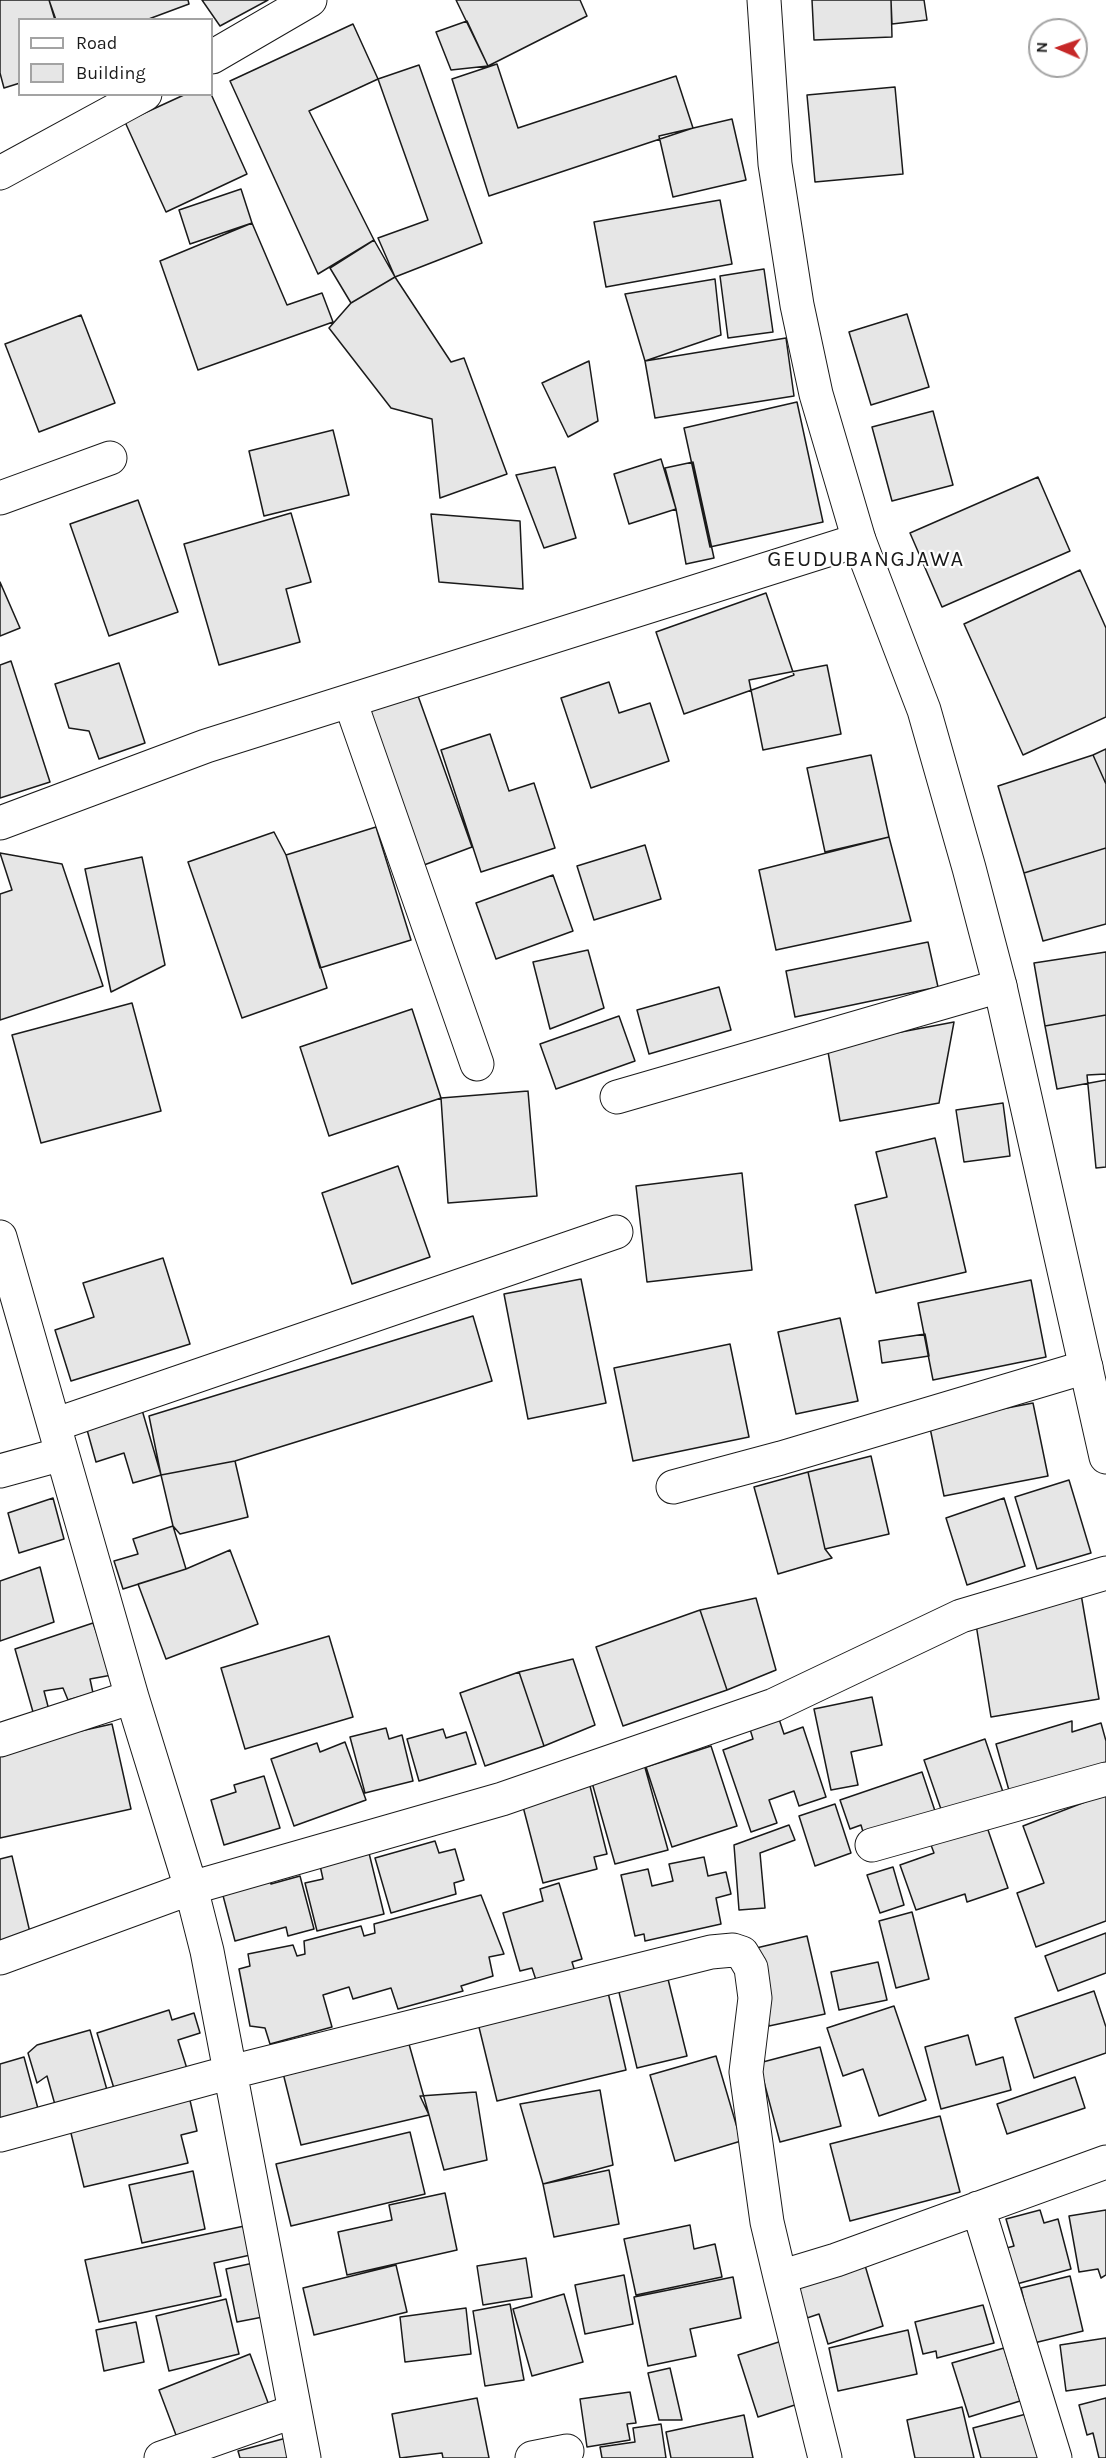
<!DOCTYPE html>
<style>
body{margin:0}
#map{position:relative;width:1106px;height:2458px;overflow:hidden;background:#fff;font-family:Karla,sans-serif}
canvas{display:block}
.legend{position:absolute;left:18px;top:18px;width:195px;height:78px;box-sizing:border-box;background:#fff;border:2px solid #a3a3a3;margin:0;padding:8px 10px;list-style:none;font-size:18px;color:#1a1a1a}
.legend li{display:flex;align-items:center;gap:12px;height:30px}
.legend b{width:30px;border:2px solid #a3a3a3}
.north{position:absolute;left:1028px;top:18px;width:60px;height:60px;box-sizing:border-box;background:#fff;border:2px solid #a3a3a3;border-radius:50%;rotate:272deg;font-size:16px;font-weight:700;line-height:24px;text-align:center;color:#1a1a1a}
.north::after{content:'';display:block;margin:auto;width:21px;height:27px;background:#c62828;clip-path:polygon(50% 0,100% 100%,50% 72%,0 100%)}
</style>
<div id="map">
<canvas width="1106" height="2458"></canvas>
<ul class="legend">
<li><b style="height:8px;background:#fff"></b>Road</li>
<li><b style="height:16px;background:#e6e6e6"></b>Building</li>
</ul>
<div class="north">N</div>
</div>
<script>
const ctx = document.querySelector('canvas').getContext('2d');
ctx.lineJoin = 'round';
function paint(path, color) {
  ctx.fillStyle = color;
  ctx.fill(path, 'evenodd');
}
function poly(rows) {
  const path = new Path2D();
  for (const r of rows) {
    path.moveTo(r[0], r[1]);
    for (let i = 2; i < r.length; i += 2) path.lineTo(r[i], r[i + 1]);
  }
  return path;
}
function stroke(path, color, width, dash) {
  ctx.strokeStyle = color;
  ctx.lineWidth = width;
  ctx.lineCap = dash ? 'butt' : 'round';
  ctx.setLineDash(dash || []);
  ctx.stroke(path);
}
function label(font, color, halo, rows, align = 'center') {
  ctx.font = font + ' Karla,sans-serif';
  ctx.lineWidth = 4.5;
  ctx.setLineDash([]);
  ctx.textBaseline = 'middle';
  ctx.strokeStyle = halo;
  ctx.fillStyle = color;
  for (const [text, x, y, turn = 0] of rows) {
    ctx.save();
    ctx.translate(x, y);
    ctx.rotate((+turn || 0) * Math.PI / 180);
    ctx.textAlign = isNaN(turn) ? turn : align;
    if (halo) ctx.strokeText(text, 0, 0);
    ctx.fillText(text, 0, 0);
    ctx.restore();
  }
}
const building = poly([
 [0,0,49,0,55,20,20,20,20,83,4,88,0,73,0,0],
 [49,0,188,0,189,4,146,20,56,20,49,0],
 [202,0,268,0,220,26,202,0],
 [456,0,580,0,587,16,488,66,456,0],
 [812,0,891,0,892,37,814,40,812,0],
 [891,0,924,0,927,20,892,24,891,0],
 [467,21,488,66,451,70,436,32,467,21],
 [353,24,378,79,309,111,374,240,318,274,230,81,353,24],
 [497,64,518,128,676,76,693,128,489,196,452,79,497,64],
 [419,65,482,243,395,277,378,238,428,220,378,79,419,65],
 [895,87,903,174,815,182,807,95,895,87],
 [186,94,211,94,247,174,166,212,125,122,186,94],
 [732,119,746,180,673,197,659,136,732,119],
 [241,189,252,223,190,244,179,210,241,189],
 [720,200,732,264,606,287,594,222,720,200],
 [252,223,287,305,322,293,333,322,198,370,160,261,252,223],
 [374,240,395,277,351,303,330,268,374,240],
 [764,269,773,332,728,338,720,276,764,269],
 [395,277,451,362,464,358,507,474,440,498,432,419,391,408,329,328,351,303,395,277],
 [715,279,721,335,645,361,625,294,715,279],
 [907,314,929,387,871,405,849,332,907,314],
 [81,315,115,403,39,432,5,344,81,315],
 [786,338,794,396,655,418,645,361,786,338],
 [589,361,598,421,568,437,542,383,589,361],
 [797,402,823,522,710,547,684,428,797,402],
 [933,411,953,485,892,501,872,427,933,411],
 [333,430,349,495,264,516,249,451,333,430],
 [661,459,676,509,629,524,614,474,661,459],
 [693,462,714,558,686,564,676,509,665,468,693,462],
 [555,467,576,538,544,548,516,475,555,467],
 [1038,477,1070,551,942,607,910,533,1038,477],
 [138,500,178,612,109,636,70,524,138,500],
 [291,513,311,582,286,589,300,642,219,665,184,544,291,513],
 [431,514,520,521,523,589,439,582,431,514],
 [1080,570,1106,628,1106,717,1023,755,964,624,1080,570],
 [0,582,20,628,0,636,0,582],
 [766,593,794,675,684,714,656,632,766,593],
 [11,661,50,782,0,798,0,665,11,661],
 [119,663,145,743,99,759,89,731,69,728,55,684,119,663],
 [827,665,841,734,763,750,749,680,827,665],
 [609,682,619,713,650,703,669,761,591,788,561,698,609,682],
 [417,693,472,847,424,865,369,711,417,693],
 [490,734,509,791,534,783,555,848,481,872,441,750,490,734],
 [1106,749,1106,784,1093,755,1106,749],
 [871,755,889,837,825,852,807,768,871,755],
 [1093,755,1106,784,1106,848,1024,873,998,786,1093,755],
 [376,827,411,940,320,968,286,855,376,827],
 [274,832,286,855,327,988,242,1018,188,862,274,832],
 [889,837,911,921,776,950,759,870,889,837],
 [645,845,661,899,594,920,577,866,645,845],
 [1106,848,1106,924,1043,941,1024,873,1106,848],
 [0,853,62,864,103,986,0,1020,0,894,12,890,0,853],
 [142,857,165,965,111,992,85,869,142,857],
 [553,875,573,931,496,959,476,903,553,875],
 [928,942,938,987,795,1017,786,971,928,942],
 [588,950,604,1008,550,1029,533,962,588,950],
 [1106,952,1106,1015,1045,1026,1034,963,1106,952],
 [719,987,731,1030,649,1054,637,1010,719,987],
 [132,1003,161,1111,41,1143,12,1035,132,1003],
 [412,1009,441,1098,329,1136,300,1047,412,1009],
 [1106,1015,1106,1080,1057,1089,1045,1026,1106,1015],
 [619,1016,635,1061,556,1089,540,1044,619,1016],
 [954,1022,939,1103,840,1121,827,1046,954,1022],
 [1106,1074,1106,1167,1096,1168,1087,1075,1106,1074],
 [528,1091,537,1196,448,1203,441,1098,528,1091],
 [1003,1103,1010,1156,964,1162,956,1110,1003,1103],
 [935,1138,966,1272,876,1293,855,1205,887,1197,876,1152,935,1138],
 [398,1166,430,1257,352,1284,322,1193,398,1166],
 [742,1173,752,1270,647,1282,636,1186,742,1173],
 [163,1258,190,1344,71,1381,55,1330,94,1317,83,1283,163,1258],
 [581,1279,606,1403,528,1419,504,1294,581,1279],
 [1031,1280,1046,1357,933,1380,918,1303,1031,1280],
 [473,1316,492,1381,235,1461,161,1475,149,1416,473,1316],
 [840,1318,858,1401,796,1414,778,1332,840,1318],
 [925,1334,929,1356,882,1363,879,1341,925,1334],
 [730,1344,749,1437,633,1461,614,1368,730,1344],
 [140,1403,161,1475,133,1483,124,1453,96,1462,84,1419,140,1403],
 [1033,1403,1048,1476,944,1496,929,1423,1033,1403],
 [871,1456,889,1534,825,1549,808,1472,871,1456],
 [235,1461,248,1517,180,1534,173,1526,161,1475,235,1461],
 [808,1472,825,1549,832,1558,778,1574,754,1487,808,1472],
 [1069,1480,1091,1553,1037,1569,1015,1497,1069,1480],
 [53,1498,64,1539,19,1553,8,1513,53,1498],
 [1004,1498,1025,1566,967,1585,946,1518,1004,1498],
 [173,1526,186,1569,123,1589,114,1561,138,1554,133,1539,173,1526],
 [230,1550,258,1624,166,1659,138,1584,186,1569,230,1550],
 [40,1567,54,1622,0,1641,0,1581,40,1567],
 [1081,1594,1099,1699,991,1717,974,1612,1081,1594],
 [756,1598,776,1670,727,1690,700,1610,756,1598],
 [700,1610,727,1690,623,1726,596,1647,700,1610],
 [93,1623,112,1675,90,1679,93,1693,68,1700,63,1688,44,1691,50,1714,35,1719,15,1649,93,1623],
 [329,1636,353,1717,245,1749,221,1668,329,1636],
 [573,1659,595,1725,544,1746,519,1672,573,1659],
 [519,1672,544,1746,485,1766,460,1693,519,1672],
 [872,1697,882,1745,851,1752,858,1785,831,1790,814,1709,872,1697],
 [778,1716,784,1734,803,1727,826,1797,799,1806,794,1791,769,1800,777,1823,751,1832,723,1750,753,1739,749,1726,778,1716],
 [1072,1721,1072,1732,1101,1723,1106,1741,1106,1766,1010,1794,996,1744,1072,1721],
 [112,1724,131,1809,0,1838,0,1749,112,1724],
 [386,1728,389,1739,402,1735,413,1781,365,1793,350,1737,386,1728],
 [443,1729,446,1738,466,1732,476,1764,419,1781,407,1739,443,1729],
 [985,1739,1004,1795,943,1815,924,1760,985,1739],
 [345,1742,366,1800,294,1826,271,1759,317,1743,320,1752,345,1742],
 [711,1746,737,1826,672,1847,646,1767,711,1746],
 [644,1764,668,1850,615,1864,591,1779,644,1764],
 [922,1772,937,1817,866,1842,861,1825,850,1829,840,1800,922,1772],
 [264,1776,280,1828,224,1845,211,1800,236,1792,234,1785,264,1776],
 [589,1782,607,1854,594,1857,597,1869,543,1883,521,1799,589,1782],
 [1106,1794,1106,1921,1036,1947,1017,1893,1044,1883,1023,1826,1106,1794],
 [835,1804,851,1853,815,1866,799,1816,835,1804],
 [789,1825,795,1840,760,1853,765,1908,739,1910,734,1845,789,1825],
 [987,1827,1008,1888,967,1902,965,1894,916,1910,900,1865,934,1853,931,1845,987,1827],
 [435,1841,439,1853,455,1849,464,1880,454,1883,456,1894,391,1913,375,1858,435,1841],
 [368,1849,384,1914,317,1931,305,1883,323,1879,319,1861,368,1849],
 [12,1856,32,1941,0,1948,0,1859,12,1856],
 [704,1857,708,1876,726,1872,731,1894,716,1898,721,1924,645,1941,644,1934,635,1936,621,1875,648,1869,652,1886,673,1881,669,1864,704,1857],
 [893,1867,904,1905,880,1913,867,1875,893,1867],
 [268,1875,271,1884,300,1876,314,1929,288,1936,286,1927,235,1941,221,1888,268,1875],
 [559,1883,582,1959,572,1962,576,1975,538,1986,532,1968,520,1971,503,1913,543,1901,540,1889,559,1883],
 [481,1895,504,1954,489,1957,493,1976,461,1986,463,1991,398,2009,391,1988,353,1999,349,1987,323,1995,332,2027,270,2044,265,2028,250,2026,239,1969,250,1966,248,1954,293,1945,297,1956,305,1954,304,1941,361,1926,364,1936,375,1933,374,1924,481,1895],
 [912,1912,929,1979,896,1988,879,1921,912,1912],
 [1106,1933,1106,1973,1058,1991,1045,1956,1106,1933],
 [807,1936,825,2014,769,2026,752,1949,807,1936],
 [878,1962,887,2000,839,2010,831,1972,878,1962],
 [667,1975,687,2056,637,2068,618,1988,667,1975],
 [607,1988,626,2070,497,2101,477,2019,607,1988],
 [1094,1991,1106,2027,1106,2053,1034,2078,1015,2018,1094,1991],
 [894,2006,926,2100,879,2116,863,2069,843,2076,827,2028,894,2006],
 [169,2010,172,2020,194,2013,200,2033,178,2040,188,2072,116,2095,97,2033,169,2010],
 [90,2030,109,2097,57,2112,47,2076,37,2083,28,2053,37,2045,90,2030],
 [968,2035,976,2065,1003,2057,1011,2090,941,2109,925,2047,968,2035],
 [407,2037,429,2115,301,2145,282,2069,407,2037],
 [820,2047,841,2126,780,2142,759,2063,820,2047],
 [716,2056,741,2141,675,2161,650,2075,716,2056],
 [24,2057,40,2116,0,2126,0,2064,24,2057],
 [1075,2077,1085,2108,1007,2134,997,2104,1075,2077],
 [600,2090,613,2165,543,2184,520,2104,600,2090],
 [476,2092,487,2160,444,2170,429,2115,420,2096,476,2092],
 [189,2096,197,2131,181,2135,188,2163,84,2187,69,2125,189,2096],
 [940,2116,960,2192,850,2221,830,2144,940,2116],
 [410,2132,425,2194,291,2226,276,2164,410,2132],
 [609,2170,619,2224,554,2237,543,2184,609,2170],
 [193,2171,205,2229,142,2243,129,2185,193,2171],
 [445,2193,457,2250,347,2275,338,2232,392,2220,389,2205,445,2193],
 [1040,2210,1044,2223,1058,2219,1071,2269,1013,2285,1003,2249,1014,2246,1006,2219,1040,2210],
 [1106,2210,1106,2275,1101,2278,1098,2269,1079,2272,1069,2216,1106,2210],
 [249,2225,255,2254,214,2263,221,2296,99,2322,85,2260,249,2225],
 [690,2225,694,2249,715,2244,722,2277,636,2295,624,2239,690,2225],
 [526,2258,532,2297,483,2305,477,2266,526,2258],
 [258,2262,268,2316,237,2322,226,2269,258,2262],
 [864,2262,883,2326,828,2344,819,2314,807,2318,796,2283,864,2262],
 [396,2265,407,2312,314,2335,303,2288,396,2265],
 [624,2275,633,2324,585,2334,575,2285,624,2275],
 [1070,2276,1083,2331,1034,2343,1021,2288,1070,2276],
 [733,2277,741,2318,690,2329,696,2356,648,2366,634,2297,733,2277],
 [564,2294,583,2362,532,2376,513,2309,564,2294],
 [226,2299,239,2354,169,2371,156,2316,226,2299],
 [510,2304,524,2380,485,2386,473,2311,510,2304],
 [983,2305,994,2343,937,2358,936,2351,923,2354,915,2322,983,2305],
 [466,2308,471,2354,405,2362,400,2317,466,2308],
 [136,2322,144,2362,104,2371,96,2330,136,2322],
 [908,2330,917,2374,838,2391,829,2348,908,2330],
 [1106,2338,1106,2385,1066,2391,1060,2345,1106,2338],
 [785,2340,804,2402,758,2417,738,2355,785,2340],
 [1004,2348,1020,2401,969,2417,952,2363,1004,2348],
 [250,2354,270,2408,179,2443,159,2390,250,2354],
 [670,2368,682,2420,659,2420,648,2373,670,2368],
 [630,2392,636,2423,627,2424,630,2440,587,2447,580,2399,630,2392],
 [477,2398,489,2458,443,2458,442,2453,400,2458,392,2414,477,2398],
 [1106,2398,1106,2458,1099,2458,1093,2433,1087,2435,1079,2405,1106,2398],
 [962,2407,974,2458,915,2458,907,2420,962,2407],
 [1030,2413,1042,2458,981,2458,973,2428,1030,2413],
 [744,2415,753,2458,671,2458,666,2432,744,2415],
 [661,2424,666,2458,602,2458,600,2447,635,2442,633,2428,661,2424],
 [290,2437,293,2458,240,2458,238,2451,290,2437]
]);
paint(building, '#e6e6e6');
stroke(building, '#1a1a1a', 1.5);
const street = poly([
 [212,57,310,0],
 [0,173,145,94],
 [0,498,110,458],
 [350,701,477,1064],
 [0,823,206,746,859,540],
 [617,1097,1000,986],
 [0,1237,132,1697,191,1888,207,1951,304,2458],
 [54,1425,616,1232],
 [0,1471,62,1454],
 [673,1487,781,1458,1086,1367],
 [0,1740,132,1697],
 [872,1845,1106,1779],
 [0,1958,191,1888,502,1799,774,1705,961,1616,1106,1573],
 [0,2135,231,2072,711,1952,733,1950,742,1953,751,1968,755,1998,746,2072,767,2222,780,2277,836,2260,1106,2162],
 [978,2208,1055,2458],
 [780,2277,825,2458],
 [161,2458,295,2411],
 [532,2458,567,2451]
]);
const secondary = poly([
 [764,0,775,164,797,305,816,394,859,540,924,710,969,868,1000,986,1106,1457]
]);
stroke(street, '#1a1a1a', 35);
stroke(secondary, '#1a1a1a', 35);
stroke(street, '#fff', 33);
stroke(secondary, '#fff', 33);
ctx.letterSpacing = '1.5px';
label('22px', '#1a1a1a', '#fff', [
 ["GEUDUBANGJAWA",866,560]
]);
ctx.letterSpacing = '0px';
</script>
